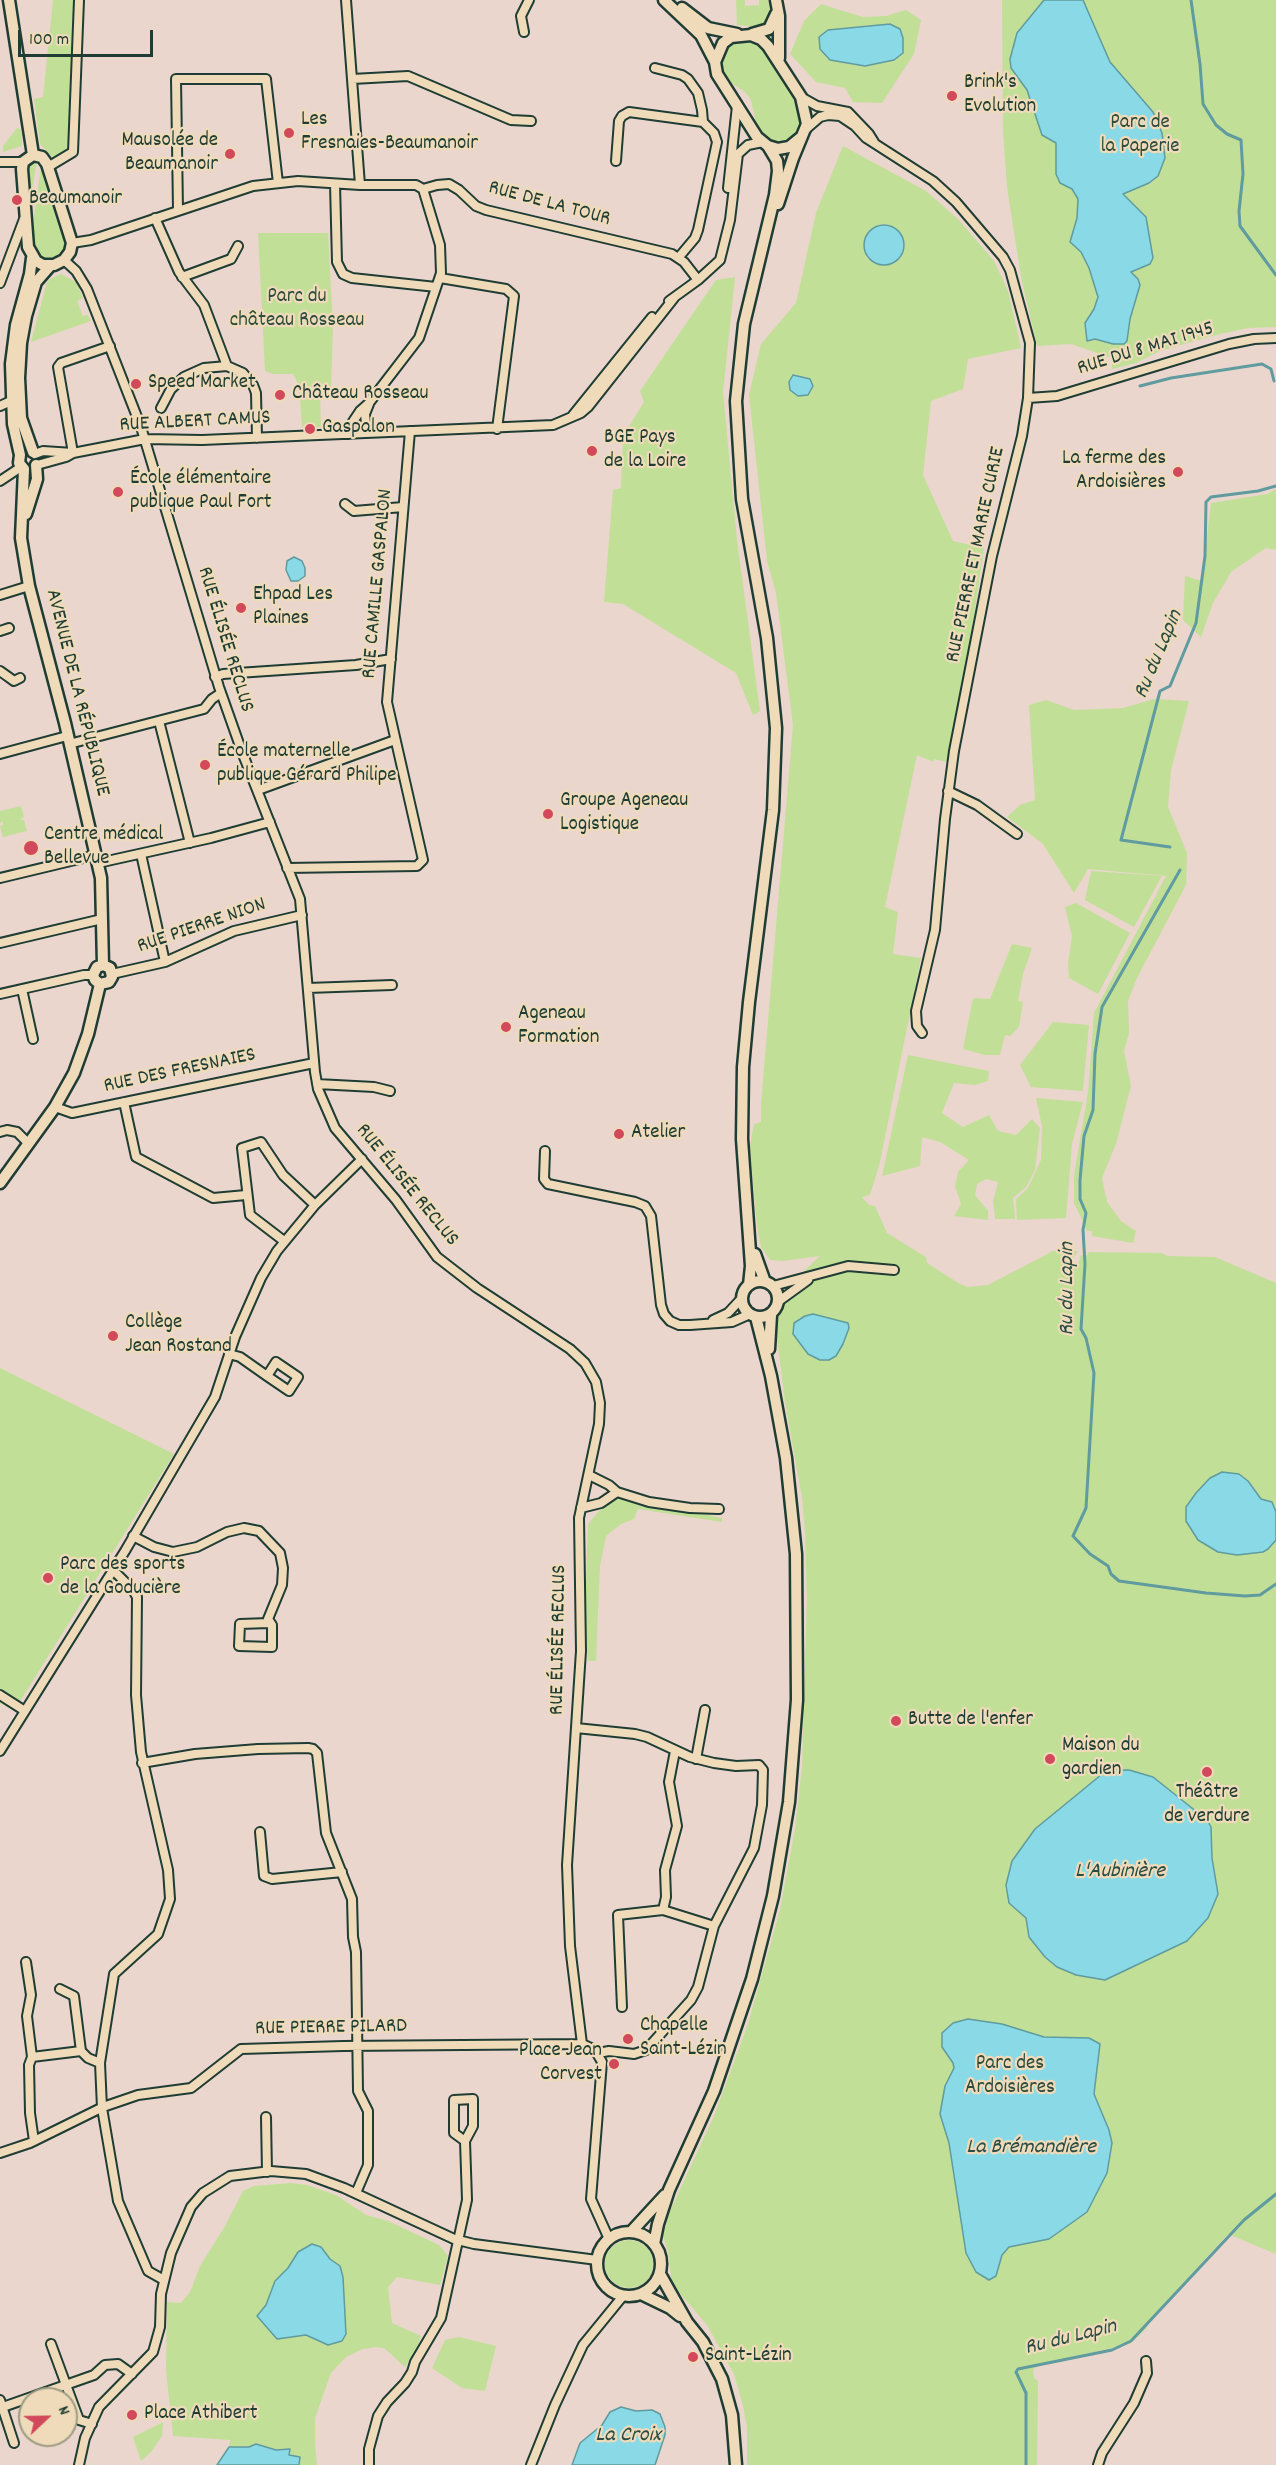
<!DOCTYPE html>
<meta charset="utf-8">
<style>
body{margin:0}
#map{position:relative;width:1276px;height:2465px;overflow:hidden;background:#ead6cd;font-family:Dekko,sans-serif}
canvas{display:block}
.north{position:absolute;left:18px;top:2387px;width:60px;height:60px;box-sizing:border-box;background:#efdbb9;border:2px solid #9c9c84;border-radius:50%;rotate:68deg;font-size:16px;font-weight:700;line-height:24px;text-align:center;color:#1f3d34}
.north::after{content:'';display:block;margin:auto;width:21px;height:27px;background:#d1495b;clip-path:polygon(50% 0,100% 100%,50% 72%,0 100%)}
.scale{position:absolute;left:18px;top:30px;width:135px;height:27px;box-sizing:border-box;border:3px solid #1f3d34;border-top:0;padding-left:8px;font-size:18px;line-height:21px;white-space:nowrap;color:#1f3d34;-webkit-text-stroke:4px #efdbb9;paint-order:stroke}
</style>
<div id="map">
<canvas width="1276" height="2465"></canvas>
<div class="north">N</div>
<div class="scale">100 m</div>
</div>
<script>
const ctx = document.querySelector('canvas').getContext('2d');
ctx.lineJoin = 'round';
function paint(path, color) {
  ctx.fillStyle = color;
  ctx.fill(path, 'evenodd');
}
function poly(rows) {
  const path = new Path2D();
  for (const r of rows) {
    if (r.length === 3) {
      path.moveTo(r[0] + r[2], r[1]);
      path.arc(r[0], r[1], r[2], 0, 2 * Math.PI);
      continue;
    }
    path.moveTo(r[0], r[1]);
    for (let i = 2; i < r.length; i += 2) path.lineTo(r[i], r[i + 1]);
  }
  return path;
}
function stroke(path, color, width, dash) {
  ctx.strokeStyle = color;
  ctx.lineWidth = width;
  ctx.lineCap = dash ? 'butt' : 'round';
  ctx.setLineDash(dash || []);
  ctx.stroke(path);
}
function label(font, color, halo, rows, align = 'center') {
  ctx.font = font + ' Dekko,sans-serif';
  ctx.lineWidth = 4.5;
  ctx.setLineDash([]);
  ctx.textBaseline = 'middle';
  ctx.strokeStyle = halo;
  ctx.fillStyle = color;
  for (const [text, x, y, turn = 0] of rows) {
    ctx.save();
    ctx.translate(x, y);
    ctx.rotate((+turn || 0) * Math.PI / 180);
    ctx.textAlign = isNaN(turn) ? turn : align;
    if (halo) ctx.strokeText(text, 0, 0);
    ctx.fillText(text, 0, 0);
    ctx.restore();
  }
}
paint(poly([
 [53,0,74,0,70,136,66,149,60,155,52,157,40,144,34,99,43,97],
 [736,0,745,0,745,6,759,5,759,0,768,0,770,10,769,19,765,25,759,27,737,25],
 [1002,0,1276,0,1276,327,1248,328,1216,335,1160,351,1136,363,1112,369,1112,358,1071,344,1037,346,1021,277,1007,187,1003,131],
 [821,4,863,17,886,16,906,10,921,20,914,54,882,103,853,102,845,88,816,82,790,54,804,21],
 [874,25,903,38,903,53,894,60,865,66,819,37,828,30],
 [749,40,758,43,764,50,799,104,802,122,799,131,788,140,774,141,761,135,757,128,751,100,745,92,730,82,722,73,720,63,727,46,735,41],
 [17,128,20,129,22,135,22,146,3,152,3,146],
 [843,146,926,191,958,219,994,261,1008,291,1021,348,968,359,963,389,931,401,923,475,953,541,984,548,971,636,947,762,934,759,933,762,917,755,885,907,898,912,893,954,921,958,880,1162,870,1195,862,1197,869,1205,875,1206,887,1233,926,1257,927,1263,960,1284,968,1287,988,1285,1053,1251,1078,1251,1068,1265,1077,1268,1081,1255,1087,1255,1089,1252,1162,1253,1167,1256,1215,1257,1276,1283,1276,2254,1228,2234,1151,2318,1146,2329,1130,2344,1042,2364,1033,2369,1034,2378,1038,2381,1037,2465,747,2465,747,2427,743,2406,734,2374,707,2325,672,2284,668,2252,663,2236,669,2213,714,2116,748,2024,780,1910,795,1829,802,1767,807,1599,805,1532,802,1498,785,1402,777,1338,776,1309,787,1287,820,1256,783,1261,770,1260,761,1247,757,1227,750,1146,754,1124,761,1122,761,1104,793,725,776,593,767,561,749,395,761,344,796,303,816,213],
 [883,224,897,229,905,242,902,255,889,263,881,264,867,259,863,242,869,230],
 [793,375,809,379,812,386,808,395,798,396,790,390,789,384],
 [34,161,37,161,30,201,27,168],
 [41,167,66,243,61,256,53,260,38,256,33,246,32,230],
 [258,233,328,233,333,327,331,387,320,388,321,427,302,427,299,385,293,374,273,374,265,371],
 [61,274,76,282,83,298,77,301,83,316,88,315,91,321,31,342,47,282,52,278],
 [735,277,723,392,737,540,760,711,753,715,736,673,623,604,604,602,613,490,621,488,623,436,644,402,640,391,716,280],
 [1276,489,1276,550,1266,548,1231,572,1213,603,1201,637,1183,620,1185,576,1202,581,1211,503,1267,494],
 [1154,699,1189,701,1171,770,1168,807,1187,853,1186,885,1137,978,1128,1001,1129,1033,1124,1051,1131,1086,1116,1144,1102,1178,1107,1202,1121,1221,1136,1231,1133,1243,1092,1236,1092,1231,1087,1231,1074,1203,1074,1175,1088,1092,1094,1013,1166,876,1088,869,1074,893,1043,844,1007,817,1020,805,1035,800,1029,705,1046,700,1074,710,1123,708],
 [21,806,24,817,21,818,21,820,24,820,27,831,3,837,0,826,3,825,3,822,0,823,0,811],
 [1091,871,1162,876,1134,927,1085,900],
 [1076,903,1130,933,1098,994,1069,978,1068,964,1072,936,1065,907],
 [1012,944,1032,948,1023,974,1018,1001,1023,1002,1019,1027,1010,1036,1005,1035,1000,1055,985,1055,963,1049,973,998,990,999],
 [1053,1022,1089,1025,1083,1091,1031,1087,1020,1065],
 [908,1055,989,1071,988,1081,975,1085,954,1083,942,1113,963,1127,989,1115,998,1131,1016,1135,1032,1119,1040,1128,1035,1170,1026,1187,1013,1198,1015,1219,995,1219,993,1201,998,1182,986,1179,977,1184,975,1195,988,1211,988,1220,954,1216,961,1204,955,1186,958,1172,969,1160,940,1142,922,1137,920,1166,882,1176],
 [1036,1098,1083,1102,1072,1144,1066,1218,1017,1220,1016,1199,1028,1188,1041,1160,1042,1126],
 [0,1368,174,1454,14,1711,0,1703],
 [619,1496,722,1518,722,1522,638,1509,634,1519,621,1524,606,1536,600,1566,596,1661,588,1661,585,1613,588,1524,599,1511],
 [291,2183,307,2185,336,2195,366,2215,388,2221,439,2245,448,2256,440,2285,397,2277,388,2287,392,2323,421,2336,417,2349,405,2367,384,2348,376,2347,363,2349,346,2357,331,2373,315,2418,315,2445,317,2465,299,2465,299,2460,289,2455,290,2449,276,2450,252,2446,229,2447,230,2440,173,2436,166,2370,167,2302,181,2303,190,2292,200,2266,225,2226,243,2191,254,2186],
 [629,2264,24],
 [459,2337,496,2346,485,2391,462,2388,432,2368,445,2340],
 [163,2422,162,2436,151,2452,141,2461,133,2437]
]), '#c2df97');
const water = poly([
 [1044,0,1083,0,1110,62,1153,112,1162,133,1165,158,1158,176,1149,183,1123,194,1146,217,1153,258,1150,264,1131,272,1138,279,1140,285,1130,319,1127,341,1124,344,1113,344,1095,339,1087,341,1085,323,1094,309,1098,297,1089,268,1081,252,1070,242,1077,218,1078,199,1072,189,1060,183,1056,174,1056,143,1042,135,1027,90,1011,68,1010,59,1017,33,1044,0],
 [890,24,900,29,903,38,903,53,894,60,865,66,830,60,820,49,819,37,828,30,890,24],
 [884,245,20],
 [793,375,810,379,813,386,808,395,798,396,790,390,789,382,793,375],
 [294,557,302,561,305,568,305,576,298,581,291,581,286,570,287,561,294,557],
 [813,1314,848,1323,849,1328,843,1344,836,1356,829,1360,820,1360,808,1354,793,1334,794,1323,805,1316,813,1314],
 [1222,1472,1239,1474,1248,1481,1261,1499,1272,1502,1276,1512,1276,1540,1268,1549,1263,1552,1237,1555,1218,1552,1198,1540,1186,1521,1186,1507,1196,1493,1210,1478,1222,1472],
 [1107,1770,1129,1770,1153,1777,1207,1820,1211,1827,1212,1858,1218,1894,1208,1918,1187,1941,1105,1980,1076,1975,1057,1967,1045,1957,1029,1937,1026,1918,1009,1903,1006,1885,1012,1861,1035,1829,1107,1770],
 [968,2019,1002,2024,1044,2037,1089,2038,1100,2044,1094,2094,1109,2130,1112,2143,1107,2173,1087,2212,1049,2239,1009,2247,1002,2255,996,2276,989,2280,976,2272,966,2253,949,2143,940,2114,945,2086,954,2068,953,2063,942,2047,942,2033,953,2023,968,2019],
 [312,2244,321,2247,330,2259,340,2266,343,2277,346,2334,342,2341,328,2345,306,2335,277,2339,257,2316,266,2305,275,2281,288,2268,298,2252,312,2244],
 [621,2407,636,2411,652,2410,660,2414,665,2427,665,2435,655,2465,572,2465,580,2443,602,2425,610,2412,621,2407],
 [256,2444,276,2450,290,2449,289,2455,300,2457,299,2465,217,2465,229,2447,249,2447,256,2444]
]);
paint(water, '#89d9e6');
stroke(water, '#5f9b9f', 1.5);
stroke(poly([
 [1191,0,1200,64,1203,104,1216,125,1227,134,1241,140,1243,174,1239,211,1240,226,1276,275],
 [1140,386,1171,378,1262,364,1271,369,1274,381],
 [1170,847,1121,840,1160,691,1170,686,1196,623,1205,556,1206,502,1211,497,1258,491,1276,486],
 [1180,870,1102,1007,1095,1054,1093,1110,1084,1136,1080,1180,1080,1199,1086,1213,1083,1230,1085,1264,1081,1329,1086,1338,1094,1373,1086,1508,1073,1536,1090,1554,1108,1566,1111,1574,1119,1581,1206,1593,1245,1596,1260,1595,1276,1584],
 [1026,2465,1026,2393,1016,2372,1018,2369,1112,2350,1131,2341,1244,2220,1276,2194]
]), '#5f9b9f', 3);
const street = poly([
 [346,0,360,185],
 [524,32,521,16,529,0],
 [655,68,682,75,688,79,698,93,702,110,703,122],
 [352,79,408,76,511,120,531,121],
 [801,97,817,106,848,112,869,134,874,142],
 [805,130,820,117,828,115,840,116,855,126,866,138,933,181,956,202,1003,257,1010,270,1030,343,1028,398,1022,436,992,556,954,751,945,819,935,930,916,1011,917,1026,922,1033],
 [616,161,619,121,622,116,629,112,703,122,714,133,717,142,698,230,695,238,679,257],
 [0,162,23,162],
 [48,167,73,152,79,0],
 [335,184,337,262,343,274,352,278,436,287],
 [728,188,737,106],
 [423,189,437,185,449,184,459,190,476,206,486,210,672,254,684,262,698,280],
 [178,210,176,79,266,79,278,183],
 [155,218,179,272,204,305,227,366],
 [72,243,91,240,253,186,298,181,360,185,416,185,423,189],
 [64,260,76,271,87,289,141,427,219,687,242,752,300,899,315,1072,318,1089,335,1128,396,1200,437,1257,477,1288,570,1349,585,1363,596,1382,600,1403,599,1424,579,1518,581,1651,567,1865,570,1946,582,2044],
 [182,277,231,259,238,246],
 [440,278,506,289,514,296,497,429],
 [0,283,24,219],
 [669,301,698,280,720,260,730,220,738,154,748,145,763,142],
 [1028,398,1057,396,1229,344,1254,339,1276,338],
 [0,406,11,401],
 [161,408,171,389,184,377,204,368,227,366,243,373,253,385,256,393,257,438],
 [573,415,652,317],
 [367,433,365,414,369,404],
 [349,434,352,423,360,411,369,403,419,338,441,273,440,245,423,189],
 [73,453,58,367,61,363,110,346],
 [35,454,43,451,73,453],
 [37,465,66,457,73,453,145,439,202,440,553,425,581,413,588,407,674,298],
 [0,481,21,467],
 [345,504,354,511,403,507],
 [0,595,29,586],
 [0,631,9,628],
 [0,671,14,681,20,678],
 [215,677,223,674,356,665,391,659],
 [159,721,190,843],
 [69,744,204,709,212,699,221,693],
 [0,754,67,736],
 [258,790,395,740],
 [948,791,977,805,1017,834],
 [141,854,165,962],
 [98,863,211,838,270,822],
 [287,868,417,866,423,860,387,702,410,431],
 [0,878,96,855],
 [0,943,102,919],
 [112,974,165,962,234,931,302,915],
 [308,988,392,985],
 [22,989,33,1039],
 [0,994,84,975,93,975],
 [317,1084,374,1087,390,1091],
 [124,1102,136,1157,213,1198,246,1195],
 [55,1107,72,1113,314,1063],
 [0,1132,7,1130,17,1132,28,1143],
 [545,1151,544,1179,548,1184,635,1202,645,1206,651,1216,661,1305,664,1314,670,1321,679,1325,690,1325,732,1322,750,1314],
 [284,1241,250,1215,242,1148,261,1142,283,1175,315,1205],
 [773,1286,848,1266,894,1270],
 [779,1301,808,1280],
 [713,1320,728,1313,742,1298],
 [229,1354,240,1357,267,1376,289,1391,298,1377,276,1362,267,1376],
 [589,1475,609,1485,617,1492,649,1502,690,1508,719,1509],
 [581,1508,601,1503,617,1492],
 [133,1536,154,1547,173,1552,197,1547,227,1532,244,1528,259,1531,280,1553,283,1568,282,1585,268,1619,272,1625,272,1647,239,1646,240,1624,269,1623],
 [113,1570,133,1590,137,1597,136,1695,141,1752,168,1870,170,1899,158,1934,114,1974,100,2063,102,2108,118,2201,148,2271,164,2280],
 [0,1695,25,1711],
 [576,1728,635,1734,647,1737,690,1757,714,1763,736,1766,759,1765,763,1770,762,1805,754,1848,714,1926,698,1987,691,2000,646,2050,634,2054,609,2051,598,2053],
 [0,1751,125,1551,215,1397,235,1337,261,1278,277,1251,315,1205,362,1159],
 [696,1759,705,1710],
 [142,1763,195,1754,258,1749,308,1748,313,1749,317,1753,326,1833,352,1899,353,1937,356,1952,358,2091,368,2111,368,2165,356,2193],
 [260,1832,264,1876,272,1879,342,1872],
 [663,1910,666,1897,665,1870,677,1826,669,1782,675,1751],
 [26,1962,31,1995,27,2016,32,2057],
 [60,1989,74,1996,81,2051],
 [622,2007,618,1915,663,1910,714,1926],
 [266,2117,267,2172],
 [34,2141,30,2113,29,2065,32,2057,81,2051,88,2058,100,2063],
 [0,2153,30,2143,103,2107,138,2095,191,2088,241,2049,343,2046,582,2044,595,2050,602,2062,591,2199,609,2239],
 [51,2344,79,2420,92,2424],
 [0,2400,14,2443],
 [0,2408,94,2375,105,2365,118,2364,132,2374],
 [79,2465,85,2438,99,2407,153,2352,160,2327,161,2294,171,2253,191,2207,203,2193,230,2176,271,2171,306,2174,344,2188,454,2239,474,2244,597,2260],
 [369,2465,369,2449,378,2416,387,2402,405,2383,412,2372,415,2362,441,2318,467,2200,465,2141,473,2126,473,2099,454,2100,454,2133,465,2141],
 [531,2465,555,2405,583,2345,623,2296],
 [1098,2465,1102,2453,1134,2403,1147,2373,1146,2361]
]);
const secondary = poly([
 [9,0,33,155],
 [664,0,701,35,715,62,717,74,757,137,768,146,778,149,789,147,800,138],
 [776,0,779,16,779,58],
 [682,8,708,28,737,34],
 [752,34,769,29,776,14],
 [715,62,723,43,731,37,751,35,761,39,768,46,801,97,807,124,793,158,778,204],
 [33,155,42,157,47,164,72,243,70,252,64,260,54,265,43,265,36,261,28,247,22,169,23,162,33,155],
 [33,452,21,418,19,378,21,343,26,316,36,282,50,266],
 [24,469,21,538,29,586,65,723,101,878,103,965],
 [24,469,19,463,20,455,13,424,11,364,16,325,30,274,32,258],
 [26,514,37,479,36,465],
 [100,984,109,982,112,977,110,968,103,965],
 [100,984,95,980,93,975,97,967,103,965],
 [0,1183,55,1107,74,1073,88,1034,100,984],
 [755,1254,765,1282],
 [760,1299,18],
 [749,1285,751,1266,742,1139,743,1067,749,1002,773,810,776,728,767,638,742,499,736,401,744,324,775,195,778,171,777,161,768,146],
 [769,1349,771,1315],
 [629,2264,32],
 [631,2232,665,2195],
 [654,2244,658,2224,669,2190,714,2091,752,1979,773,1896,789,1802,797,1700,796,1554,786,1458,771,1376,756,1317],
 [660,2274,687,2322,703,2342,722,2379,732,2415,736,2465],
 [641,2294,670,2308,680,2316]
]);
stroke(street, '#1f3d34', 12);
stroke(secondary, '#1f3d34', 15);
stroke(street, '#efdbb9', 8);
stroke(secondary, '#efdbb9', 10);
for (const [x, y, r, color] of [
 [952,96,6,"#d1495b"],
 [289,133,6,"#d1495b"],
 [230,154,6,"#d1495b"],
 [17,200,6,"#d1495b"],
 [136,384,6,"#d1495b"],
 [280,395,6,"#d1495b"],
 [310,429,6,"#d1495b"],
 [592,451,6,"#d1495b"],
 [1178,472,6,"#d1495b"],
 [118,492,6,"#d1495b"],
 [241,608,6,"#d1495b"],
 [205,765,6,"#d1495b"],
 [548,814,6,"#d1495b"],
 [31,848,8,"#d1495b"],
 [506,1027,6,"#d1495b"],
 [619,1134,6,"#d1495b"],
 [113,1336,6,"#d1495b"],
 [48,1578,6,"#d1495b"],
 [896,1721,6,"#d1495b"],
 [1050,1759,6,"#d1495b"],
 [1207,1772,6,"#d1495b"],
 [628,2039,6,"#d1495b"],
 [614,2064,6,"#d1495b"],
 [693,2357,6,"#d1495b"],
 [132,2415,6,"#d1495b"]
]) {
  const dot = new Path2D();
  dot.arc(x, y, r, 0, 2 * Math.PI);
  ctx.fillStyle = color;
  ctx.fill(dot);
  stroke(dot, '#efdbb9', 2);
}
label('21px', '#1f3d34', '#efdbb9', [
 ["Brink's",964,84],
 ["Evolution",964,108],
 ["Les",301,121],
 ["Fresnaies-Beaumanoir",301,145],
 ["Mausolée de",218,142,"right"],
 ["Beaumanoir",218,166,"right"],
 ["Beaumanoir",29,200],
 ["Speed Market",148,384],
 ["Château Rosseau",292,395],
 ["Gaspalon",322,429],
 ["BGE Pays",604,439],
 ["de la Loire",604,463],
 ["La ferme des",1166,460,"right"],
 ["Ardoisières",1166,484,"right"],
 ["École élémentaire",130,480],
 ["publique Paul Fort",130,504],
 ["Ehpad Les",253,596],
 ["Plaines",253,620],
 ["École maternelle",217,753],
 ["publique Gérard Philipe",217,777],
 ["Groupe Ageneau",560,802],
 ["Logistique",560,826],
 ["Centre médical",44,836],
 ["Bellevue",44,860],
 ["Ageneau",518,1015],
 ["Formation",518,1039],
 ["Atelier",631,1134],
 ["Collège",125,1324],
 ["Jean Rostand",125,1348],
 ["Parc des sports",60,1566],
 ["de la Goducière",60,1590],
 ["Butte de l'enfer",908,1721],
 ["Maison du",1062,1747],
 ["gardien",1062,1771],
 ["Théâtre",1207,1794,"center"],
 ["de verdure",1207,1818,"center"],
 ["Chapelle",640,2027],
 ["Saint-Lézin",640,2051],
 ["Place Jean",602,2052,"right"],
 ["Corvest",602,2076,"right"],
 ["Saint-Lézin",705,2357],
 ["Place Athibert",144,2415]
], 'left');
label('21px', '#2f4d3e', '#efdbb9', [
 ["Parc de",1140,124],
 ["la Paperie",1140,148],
 ["Parc du",297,298],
 ["château Rosseau",297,322],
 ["Parc des",1010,2065],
 ["Ardoisières",1010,2089]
]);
label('21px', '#1f3d34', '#efdbb9', [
 ["RUE DE LA TOUR",549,205,15],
 ["RUE DU 8 MAI 1945",1146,350,-17],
 ["RUE ALBERT CAMUS",195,423,-3],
 ["RUE PIERRE ET MARIE CURIE",977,555,-78],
 ["RUE CAMILLE GASPALON",379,584,-85],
 ["RUE ÉLISÉE RECLUS",224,640,73],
 ["AVENUE DE LA RÉPUBLIQUE",76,693,76],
 ["RUE PIERRE NION",202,927,-19],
 ["RUE DES FRESNAIES",180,1072,-12],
 ["RUE ÉLISÉE RECLUS",406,1186,51],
 ["RUE ÉLISÉE RECLUS",560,1640,-89],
 ["RUE PIERRE PILARD",331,2029,-1]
]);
label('italic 22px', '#2a4d46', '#efdbb9', [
 ["Ru du Lapin",1160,655,-67],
 ["Ru du Lapin",1069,1289,-90],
 ["L'Aubinière",1120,1873],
 ["La Brémandière",1031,2149],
 ["Ru du Lapin",1071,2339,-14],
 ["La Croix",628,2437]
]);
</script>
